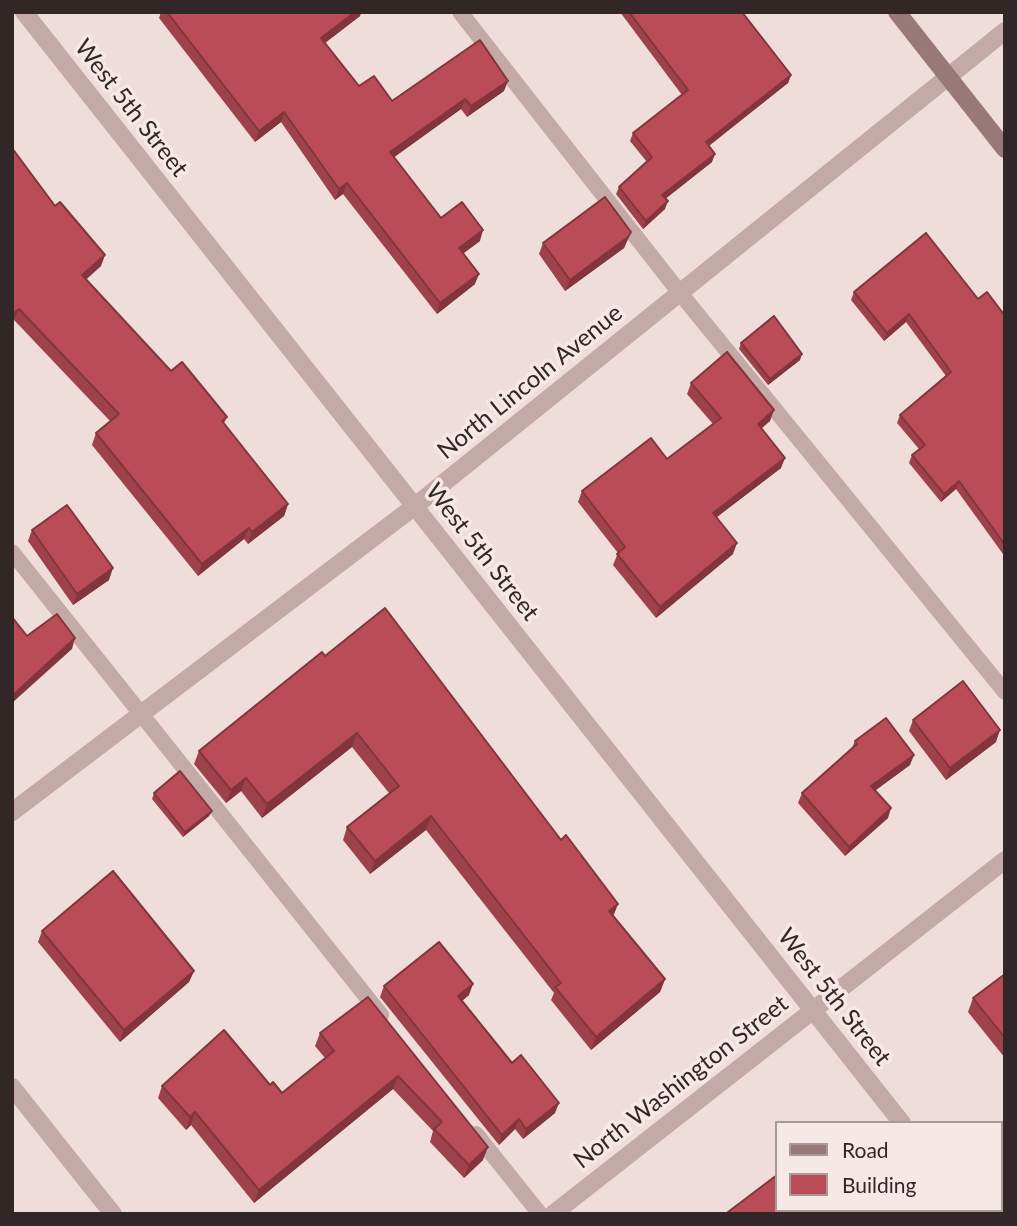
<!DOCTYPE html>
<style>
body{margin:0}
#map{position:relative;width:1017px;height:1226px;overflow:hidden;background:#eeddd9;font-family:Lato,sans-serif}
canvas{display:block}
.frame{position:absolute;inset:0;border:14px solid #322627;pointer-events:none}
.legend{position:absolute;left:775px;top:1121px;width:228px;height:91px;box-sizing:border-box;background:#f6e8e5;border:2px solid #a89a99;margin:0;padding:9px 12px;list-style:none;font-size:21px;color:#322627}
.legend li{display:flex;align-items:center;gap:14px;height:35px}
.legend b{width:35px;border:2px solid #a89a99}
</style>
<div id="map">
<canvas width="1017" height="1226"></canvas>
<div class="frame"></div>
<ul class="legend">
<li><b style="height:9px;background:#987978"></b>Road</li>
<li><b style="height:19px;background:#b94c56"></b>Building</li>
</ul>
</div>
<script>
const ctx = document.querySelector('canvas').getContext('2d');
ctx.lineJoin = 'round';
function poly(rows) {
  const path = new Path2D();
  for (const r of rows) {
    path.moveTo(r[0], r[1]);
    for (let i = 2; i < r.length; i += 2) path.lineTo(r[i], r[i + 1]);
  }
  return path;
}
function stroke(path, color, width, dash) {
  ctx.strokeStyle = color;
  ctx.lineWidth = width;
  ctx.lineCap = dash ? 'butt' : 'round';
  ctx.setLineDash(dash || []);
  ctx.stroke(path);
}
function paint(path, color) {
  ctx.fillStyle = color;
  ctx.fill(path, 'evenodd');
}
function label(font, color, halo, rows, align = 'center') {
  ctx.font = font + ' Lato,sans-serif';
  ctx.lineWidth = 7;
  ctx.setLineDash([]);
  ctx.textBaseline = 'middle';
  ctx.strokeStyle = halo;
  ctx.fillStyle = color;
  for (const [text, x, y, turn = 0] of rows) {
    ctx.save();
    ctx.translate(x, y);
    ctx.rotate((+turn || 0) * Math.PI / 180);
    ctx.textAlign = isNaN(turn) ? turn : align;
    if (halo) ctx.strokeText(text, 0, 0);
    ctx.fillText(text, 0, 0);
    ctx.restore();
  }
}
stroke(poly([
 [460,12,680,293,1005,692],
 [12,552,381,1015],
 [476,1134,540,1214]
]), '#c4aaa7', 16);
stroke(poly([
 [24,12,902,1123],
 [12,812,415,506,1005,31],
 [12,1087,113,1214],
 [972,1210,975,1214],
 [553,1214,1005,860]
]), '#c4aaa7', 18);
stroke(poly([
 [897,12,1005,149]
]), '#987978', 18);
paint(poly([
 [161,12,361,12,360,16,325,43,359,86,392,101,504,91,467,117,461,109,394,157,441,218,480,241,463,253,475,284,437,314,343,194,335,200,281,122,255,142,159,18],
 [620,12,742,12,791,75,788,83,709,146,712,162,665,199,665,209,643,229,616,194,619,187,647,162,630,141,633,133,682,95],
 [12,148,101,266,86,279,171,371,227,417,224,423,288,504,284,516,248,544,244,539,198,576,92,445,96,433,110,421,14,320,12,322],
 [631,232,624,248,565,291,539,254,543,243],
 [854,292,978,299,1005,316,1005,553,1003,554,956,489,941,502,909,463,912,455,919,449,897,423,900,415,946,376,906,322,884,341,851,300],
 [741,343,800,360,768,385,739,349],
 [691,383,770,421,762,428,781,468,717,517,733,554,656,618,613,565,618,553,578,502,582,491,667,459,713,424,687,394],
 [32,530,109,580,73,605,28,541],
 [325,656,614,916,665,979,660,992,591,1050,551,1000,554,993,426,830,370,874,343,840,347,827,389,793,352,747,262,818,241,791,226,803,194,764,199,751],
 [913,720,996,742,946,780,909,731],
 [855,741,910,765,875,790,888,818,845,856,798,803,802,793,852,748],
 [154,793,212,811,209,816,183,837,152,799],
 [42,931,194,971,189,982,120,1042,38,942],
 [1005,974,1005,1058,968,1012,973,998],
 [384,986,469,995,462,1001,512,1063,555,1113,523,1139,515,1129,499,1145,380,997],
 [368,997,483,1160,464,1178,430,1142,433,1131,393,1089,254,1203,191,1125,186,1130,158,1098,162,1086,270,1085,282,1093,325,1058,315,1046,320,1033]
]), '#9f414a');
paint(poly([
 [355,12,361,12,360,16,317,49,321,38],
 [791,75,788,83,703,150,706,142],
 [508,81,504,91,467,117,471,106],
 [465,99,461,109,386,163,390,152],
 [284,112,281,122,255,142,259,131],
 [715,154,712,162,660,203,662,195],
 [347,183,343,194,335,200,339,189],
 [668,201,665,209,643,229,646,221],
 [483,230,480,241,456,259,459,248],
 [631,232,624,248,565,291,570,280],
 [105,255,101,266,78,287,82,275],
 [479,274,475,284,437,314,440,303],
 [19,309,14,320,12,322,13,314],
 [909,314,906,322,884,341,887,333],
 [802,354,800,360,768,385,770,379],
 [774,410,770,421,754,434,758,424],
 [785,458,781,468,709,523,713,513],
 [959,481,956,489,941,502,944,494],
 [288,504,284,516,248,544,252,532],
 [249,528,244,539,198,576,202,564],
 [737,543,733,554,656,618,660,607],
 [113,568,109,580,73,605,77,594],
 [75,638,72,649,12,703,12,696],
 [1000,730,996,742,946,780,950,768],
 [357,733,352,747,262,818,267,804],
 [914,755,910,765,868,796,871,786],
 [246,778,241,791,226,803,231,790],
 [891,808,888,818,845,856,849,847],
 [212,811,209,816,183,837,185,832],
 [431,816,426,830,370,874,375,861],
 [618,904,613,917,609,911],
 [194,971,189,982,120,1042,124,1030],
 [665,979,660,992,591,1050,596,1037],
 [473,984,469,995,454,1007,458,996],
 [398,1076,393,1089,254,1203,259,1190],
 [559,1103,555,1113,523,1139,526,1129],
 [195,1112,191,1125,186,1130,190,1117],
 [519,1119,515,1129,499,1145,502,1135],
 [488,1147,483,1160,464,1178,469,1165]
]), '#82353c');
const building = poly([
 [167,12,355,12,321,38,359,86,374,76,392,101,480,40,508,81,471,106,465,99,390,152,441,218,462,202,483,230,459,248,479,274,440,303,347,183,339,189,284,112,259,131,167,12],
 [629,12,742,12,791,75,706,142,715,154,662,195,668,201,646,221,619,187,652,157,633,133,688,90,629,12],
 [12,148,55,206,60,202,105,255,82,275,171,371,182,362,227,417,222,421,288,504,252,532,249,528,202,564,96,433,119,414,19,309,13,314,12,313,12,148],
 [605,197,631,232,628,237,570,280,543,243,605,197],
 [926,233,978,299,987,292,1005,316,1005,545,959,481,944,494,912,455,925,445,900,415,951,372,909,314,887,333,854,292,926,233],
 [774,316,802,354,770,379,741,343,774,316],
 [727,352,774,410,758,424,785,458,713,513,737,543,660,607,617,554,625,547,582,491,651,438,667,459,721,418,691,383,727,352],
 [67,505,113,568,77,594,32,530,67,505],
 [385,608,561,840,566,835,618,904,609,911,665,979,596,1037,555,987,561,983,431,816,375,861,347,827,399,786,357,733,267,804,246,778,231,790,199,751,322,652,325,656,385,608],
 [57,614,75,638,12,696,12,617,27,636,57,614],
 [963,681,1000,730,950,768,913,720,963,681],
 [886,718,914,755,871,786,891,808,849,847,802,793,857,744,855,741,886,718],
 [180,771,212,811,185,832,154,793,180,771],
 [113,871,194,971,124,1030,42,931,113,871],
 [439,942,473,984,458,996,512,1063,521,1055,559,1103,526,1129,519,1119,502,1135,384,986,439,942],
 [1005,974,1005,1038,973,998,1005,974],
 [368,997,488,1147,469,1165,434,1129,442,1122,398,1076,259,1190,195,1112,190,1117,162,1086,224,1030,270,1085,273,1082,282,1093,334,1051,320,1033,368,997],
 [777,1175,777,1210,851,1210,854,1214,729,1214,728,1212,777,1175]
]);
paint(building, '#b94c56');
stroke(building, '#82353c', 2);
label('24px', '#322627', '#f6e8e5', [
 ["West 5th Street",131,108,52],
 ["North Lincoln Avenue",530,382,-39],
 ["West 5th Street",482,552,52],
 ["West 5th Street",834,997,52],
 ["North Washington Street",681,1082,-38]
]);
</script>
